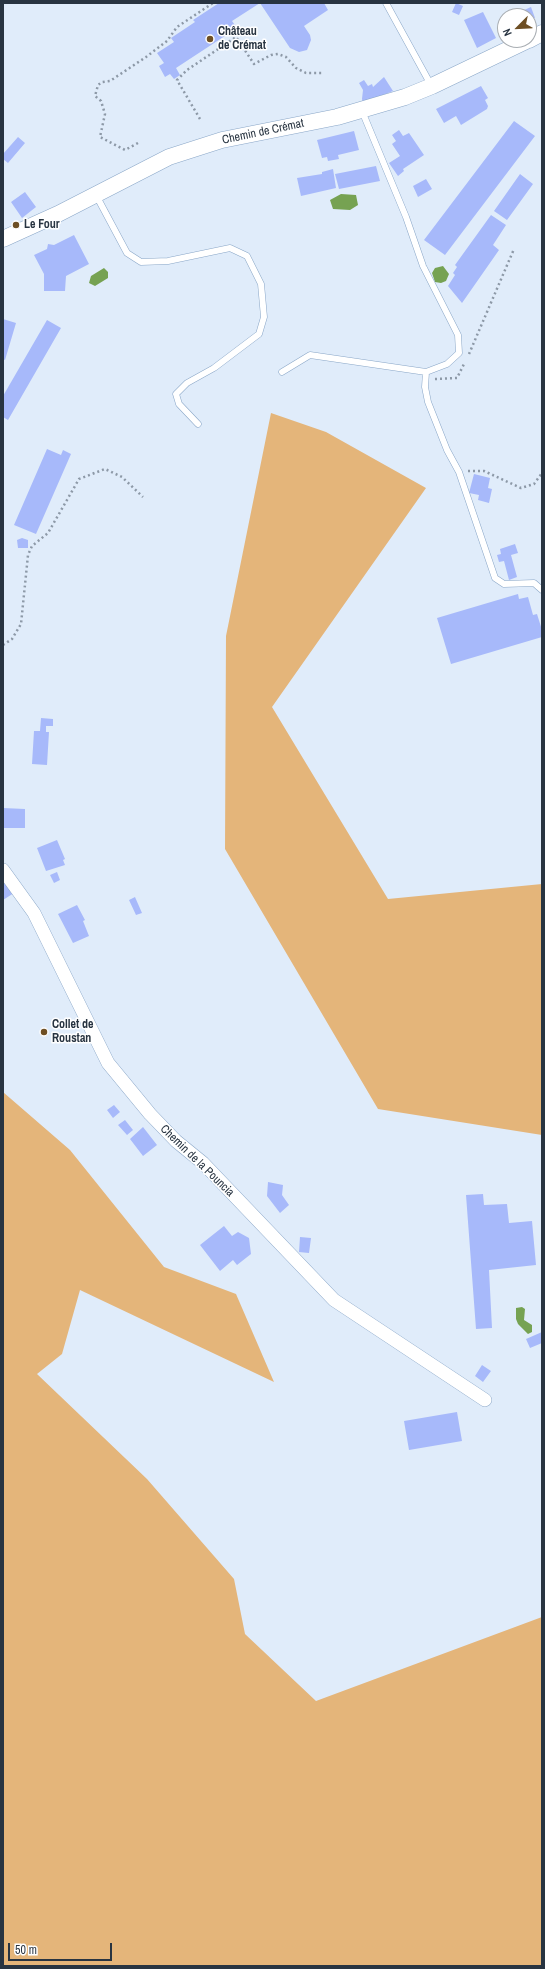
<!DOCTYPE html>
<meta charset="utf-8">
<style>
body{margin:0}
#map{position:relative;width:545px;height:1969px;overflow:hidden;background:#e0ecfa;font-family:"Archivo Narrow",sans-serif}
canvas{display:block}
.frame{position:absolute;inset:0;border:4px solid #283441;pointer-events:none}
.north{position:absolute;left:497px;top:8px;width:40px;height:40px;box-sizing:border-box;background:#fff;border:1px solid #a9aeb3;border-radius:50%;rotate:246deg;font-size:11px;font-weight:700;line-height:16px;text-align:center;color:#283441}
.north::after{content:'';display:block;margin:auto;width:14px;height:18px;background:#6e4f24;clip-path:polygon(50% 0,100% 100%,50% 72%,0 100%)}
.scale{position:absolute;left:8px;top:1943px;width:104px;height:18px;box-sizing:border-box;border:2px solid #283441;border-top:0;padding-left:5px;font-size:12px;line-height:14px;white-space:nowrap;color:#283441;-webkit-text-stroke:3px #fff;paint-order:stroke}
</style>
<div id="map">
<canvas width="545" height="1969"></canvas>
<div class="frame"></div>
<div class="north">N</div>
<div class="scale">50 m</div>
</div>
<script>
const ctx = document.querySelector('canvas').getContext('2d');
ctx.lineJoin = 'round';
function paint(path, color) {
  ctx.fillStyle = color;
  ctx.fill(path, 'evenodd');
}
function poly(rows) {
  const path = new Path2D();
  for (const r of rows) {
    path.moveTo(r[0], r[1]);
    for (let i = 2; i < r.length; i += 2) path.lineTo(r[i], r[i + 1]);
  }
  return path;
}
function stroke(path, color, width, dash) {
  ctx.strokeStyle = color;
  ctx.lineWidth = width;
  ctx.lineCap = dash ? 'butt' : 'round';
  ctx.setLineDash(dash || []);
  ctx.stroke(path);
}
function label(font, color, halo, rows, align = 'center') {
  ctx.font = font + ' "Archivo Narrow",sans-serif';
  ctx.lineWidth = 3;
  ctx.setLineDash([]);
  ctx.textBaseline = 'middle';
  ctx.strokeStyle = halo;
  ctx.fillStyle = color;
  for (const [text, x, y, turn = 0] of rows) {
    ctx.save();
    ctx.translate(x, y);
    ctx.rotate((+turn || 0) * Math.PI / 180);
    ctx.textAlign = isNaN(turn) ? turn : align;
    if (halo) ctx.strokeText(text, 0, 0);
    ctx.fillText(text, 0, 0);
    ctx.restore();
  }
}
paint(poly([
 [271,413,326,432,426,488,272,707,388,899,542,884,542,1135,378,1109,225,849,226,636],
 [3,1092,70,1150,164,1267,236,1294,274,1382,80,1290,62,1354,37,1374,147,1479,234,1579,245,1634,316,1701,542,1617,542,1966,3,1966]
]), '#e4b57a');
paint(poly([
 [341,194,356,195,358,205,350,210,333,209,330,200],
 [443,266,449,274,446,281,441,283,435,282,432,273,435,268],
 [104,268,108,272,108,278,95,286,89,283,91,276],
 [522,1307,525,1309,524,1320,532,1325,532,1332,528,1334,518,1324,516,1319,516,1308]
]), '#76a252');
paint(poly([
 [219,3,260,3,232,21,237,28,176,68,180,75,174,79,170,74,165,77,159,66,164,63,157,53,174,42,171,38,195,22,193,20],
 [260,3,324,3,328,10,304,26,310,35,311,40,307,50,299,52,290,48],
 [456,3,463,6,459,15,452,12],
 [531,7,535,18,529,20,529,16,524,16,522,11],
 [483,12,496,38,477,48,464,20],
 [384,77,393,91,363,103,362,99,363,90,359,83,364,80,368,86,372,84,373,87],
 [481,86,488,98,485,100,488,106,487,109,461,125,456,116,444,123,436,109],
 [514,121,535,136,445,255,424,240],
 [399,130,403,136,409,133,424,155,403,169,404,171,398,176,389,163,400,156,392,144,396,141,392,135],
 [354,131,359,150,338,155,339,159,328,161,327,157,322,158,317,140],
 [18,137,25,143,8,163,3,159,3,154],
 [376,166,380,181,339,189,335,174],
 [333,169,336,188,301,196,297,178,322,174,322,172],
 [520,174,533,184,507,220,494,211],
 [426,179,432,189,418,197,413,186],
 [25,192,36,207,22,218,11,202],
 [491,215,506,225,493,245,499,250,462,303,448,286,455,275,453,273,457,267,455,265],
 [74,235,89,264,66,276,65,291,44,291,44,274,34,255,47,249,48,244,54,245],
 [3,319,16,323,5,360,3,359],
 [47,320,61,328,8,420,3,417,3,396],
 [47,449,61,455,63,450,71,454,36,534,14,525],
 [474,474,490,478,488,488,492,489,489,503,478,500,479,495,469,493],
 [22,538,28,540,28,548,18,548,17,540],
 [515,544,518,553,511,555,517,577,509,580,504,561,499,562,497,555,501,554,500,549],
 [518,594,519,599,528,597,533,615,537,614,542,630,542,637,451,664,437,618],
 [41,718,53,719,53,726,46,726,46,732,49,732,47,765,32,764,34,731,40,731],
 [3,808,25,809,25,828,3,828],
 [57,840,65,859,63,860,65,865,46,871,37,848],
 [57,872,60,880,54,883,50,875],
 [3,879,14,893,3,900],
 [135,897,142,913,136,915,129,900],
 [77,905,85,920,83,921,89,936,73,943,58,914],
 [114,1105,120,1112,113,1118,107,1110],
 [125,1120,133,1130,127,1135,118,1125],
 [143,1127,157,1145,143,1156,130,1139],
 [268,1182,283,1185,282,1195,289,1205,280,1213,267,1196],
 [483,1194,484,1205,507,1204,509,1223,532,1221,536,1265,489,1270,492,1328,476,1329,466,1195],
 [224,1226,232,1236,238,1232,249,1238,251,1254,237,1265,233,1260,220,1271,200,1245],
 [300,1237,311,1238,309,1253,299,1252],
 [542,1332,542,1343,530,1348,526,1339],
 [482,1365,491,1371,483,1382,475,1376],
 [457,1412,462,1441,409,1450,404,1421]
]), '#a7b9fa');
const service = poly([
 [386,3,431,85],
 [96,195,127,253,141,262,168,261,230,248,247,256,261,284,264,317,259,334,214,368,187,383,176,394,179,404,198,424],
 [282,372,310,355,426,372,447,364,459,353,458,335,423,266,406,217,362,111],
 [426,372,425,387,428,402,447,450,459,472,495,578,504,584,534,583,542,590]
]);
const minor = poly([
 [3,870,34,913,108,1063,150,1114,176,1141,203,1163,334,1300,485,1400]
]);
const tertiary = poly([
 [529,40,542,33],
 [3,239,58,214,169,157,222,140,337,117,405,97,432,86,528,40]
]);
stroke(service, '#89a6c7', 7);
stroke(minor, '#89a6c7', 14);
stroke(tertiary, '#89a6c7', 17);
stroke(poly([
 [200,119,177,80,187,70,236,37,254,64,271,55,278,54,286,57,296,68,306,73,323,73],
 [138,143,125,150,100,137,105,114,101,101,95,96,98,85,102,82,110,81,146,57,167,41,177,27,213,3],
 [469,354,514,249],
 [435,379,457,378,465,362],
 [468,471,484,471,521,488,534,484,542,473],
 [3,645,12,639,21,624,28,555,32,546,48,533,79,479,105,469,122,477,143,497]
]), '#8d99a7', 2.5, [2, 3]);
stroke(service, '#fff', 6);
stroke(minor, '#fff', 13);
stroke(tertiary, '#fff', 16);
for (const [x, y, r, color] of [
 [210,39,4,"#6e4f24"],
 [16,225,4,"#6e4f24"],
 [44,1032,4,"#6e4f24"]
]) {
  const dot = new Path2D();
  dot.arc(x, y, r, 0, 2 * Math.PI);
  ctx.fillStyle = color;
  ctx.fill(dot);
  stroke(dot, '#fff', 1.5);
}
label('bold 12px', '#283441', '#fff', [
 ["Château",218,32],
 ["de Crémat",218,46],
 ["Le Four",24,225],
 ["Collet de",52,1025],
 ["Roustan",52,1039]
], 'left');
label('12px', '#283441', '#fff', [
 ["Chemin de Crémat",263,132,-12],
 ["Chemin de la Pouncia",197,1161,44]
]);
</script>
